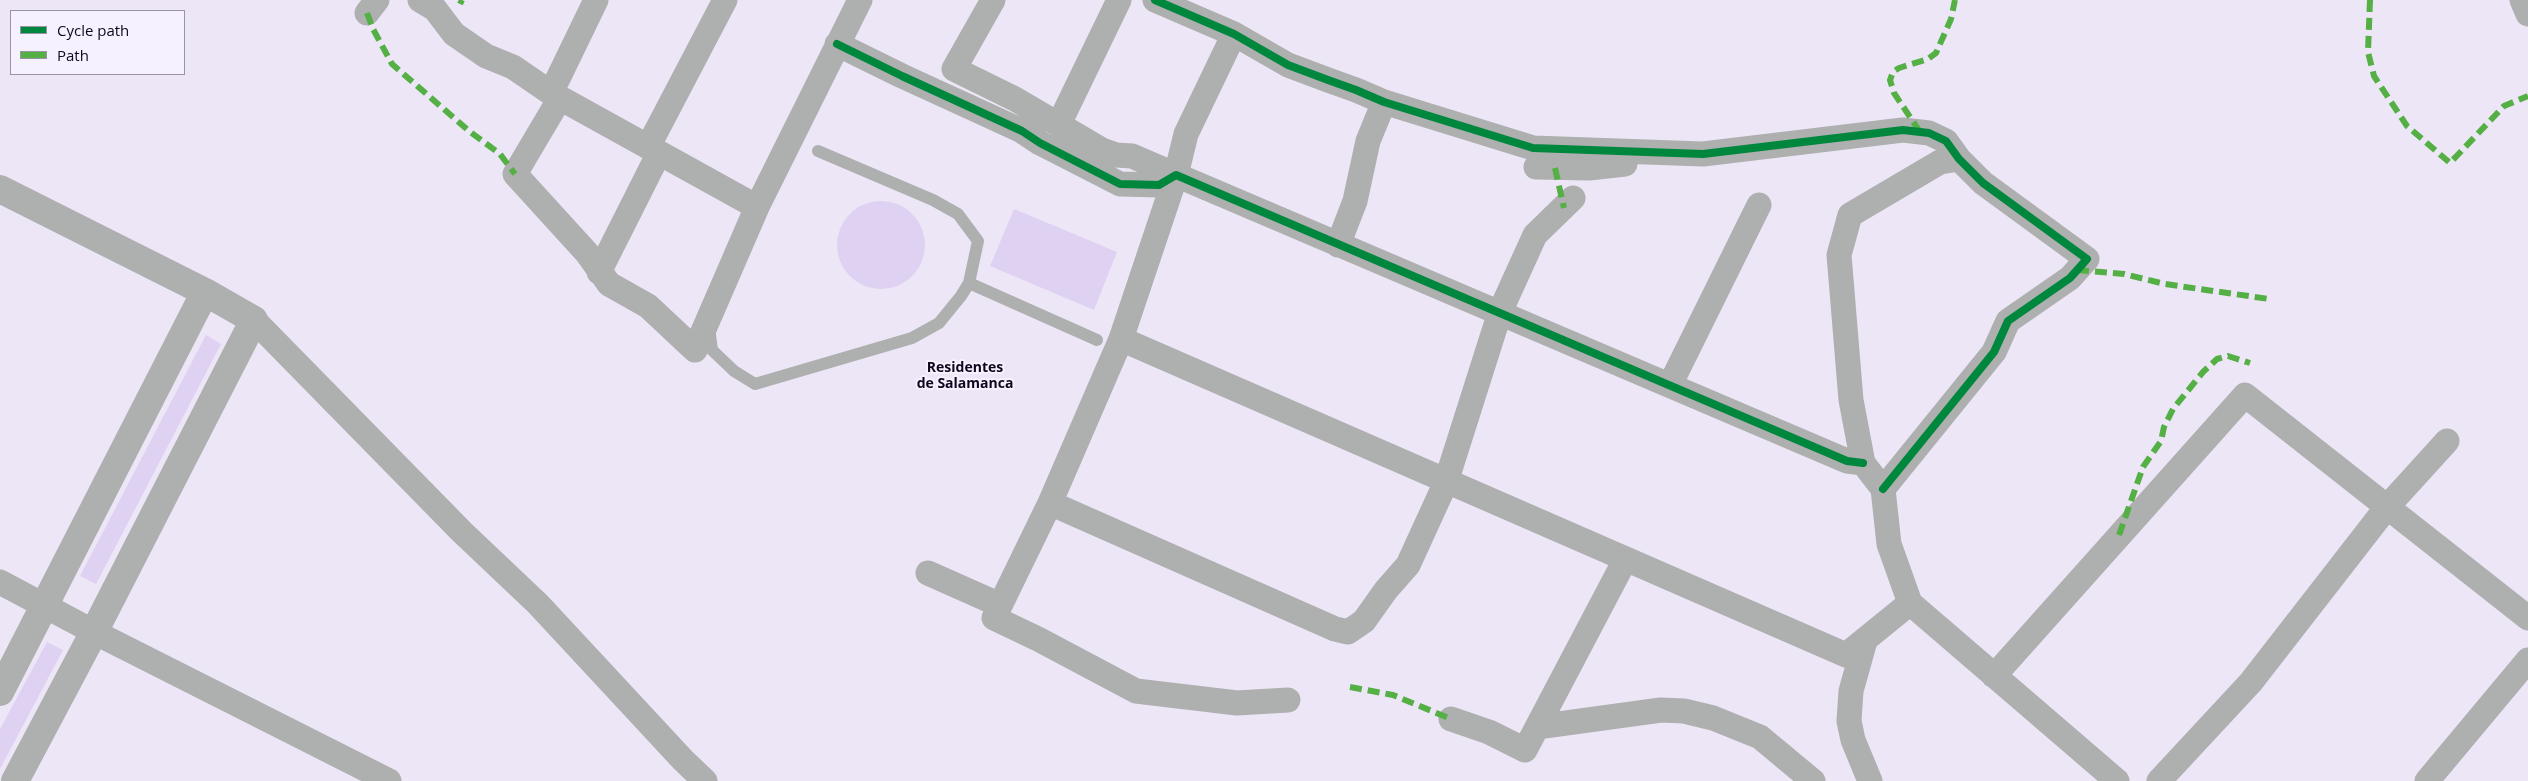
<!DOCTYPE html>
<style>
body{margin:0}
#map{position:relative;width:2528px;height:781px;overflow:hidden;background:#ede6f7;font-family:"Open Sans",sans-serif}
canvas{display:block}
.legend{position:absolute;left:10px;top:10px;width:175px;height:65px;box-sizing:border-box;background:#f6f1ff;border:1px solid #9a93a5;margin:0;padding:6px 9px;list-style:none;font-size:15px;color:#11061d}
.legend li{display:flex;align-items:center;gap:10px;height:25px}
.legend b{width:25px;border:1px solid #9a93a5}
</style>
<div id="map">
<canvas width="2528" height="781"></canvas>
<ul class="legend">
<li><b style="height:6px;background:#00873e"></b>Cycle path</li>
<li><b style="height:6px;background:#54b045"></b>Path</li>
</ul>
</div>
<script>
const ctx = document.querySelector('canvas').getContext('2d');
ctx.lineJoin = 'round';
function paint(path, color) {
  ctx.fillStyle = color;
  ctx.fill(path, 'evenodd');
}
function poly(rows) {
  const path = new Path2D();
  for (const r of rows) {
    if (r.length === 3) {
      path.moveTo(r[0] + r[2], r[1]);
      path.arc(r[0], r[1], r[2], 0, 2 * Math.PI);
      continue;
    }
    path.moveTo(r[0], r[1]);
    for (let i = 2; i < r.length; i += 2) path.lineTo(r[i], r[i + 1]);
  }
  return path;
}
function stroke(path, color, width, dash) {
  ctx.strokeStyle = color;
  ctx.lineWidth = width;
  ctx.lineCap = dash ? 'butt' : 'round';
  ctx.setLineDash(dash || []);
  ctx.stroke(path);
}
function label(font, color, halo, rows, align = 'center') {
  ctx.font = font + ' "Open Sans",sans-serif';
  ctx.lineWidth = 4;
  ctx.setLineDash([]);
  ctx.textBaseline = 'middle';
  ctx.strokeStyle = halo;
  ctx.fillStyle = color;
  for (const [text, x, y, turn = 0] of rows) {
    ctx.save();
    ctx.translate(x, y);
    ctx.rotate((+turn || 0) * Math.PI / 180);
    ctx.textAlign = isNaN(turn) ? turn : align;
    if (halo) ctx.strokeText(text, 0, 0);
    ctx.fillText(text, 0, 0);
    ctx.restore();
  }
}
paint(poly([
 [881,245,44],
 [1014,209,1117,252,1094,310,990,266],
 [206,335,221,344,96,584,80,576],
 [47,642,63,650,0,769,0,729]
]), '#dfd1f2');
stroke(poly([
 [969,283,1097,340],
 [709,327,712,350,734,371,755,384,912,338,939,323,961,296,969,283,978,241,958,214,933,200,818,151]
]), '#aeafaf', 12);
stroke(poly([
 [420,0,435,9,454,34,486,56,513,67,551,93,757,207],
 [993,0,954,69,1015,99,1102,150,1116,155,1132,156,1176,175],
 [1155,0,1234,34,1288,65,1328,80,1356,90,1384,102,1533,148,1703,154,1903,130,1929,133,1946,141,1959,159,1983,183,2087,259,2070,278,2008,321,1994,352,1883,489],
 [2522,0,2528,14],
 [367,13,377,0],
 [1234,34,1186,134,1176,175,1121,339,1050,503,994,618,1038,639,1136,691,1237,703,1288,700],
 [837,44,902,76,1022,131,1040,143,1120,184,1159,185,1176,175,1847,461,1863,463],
 [551,93,596,0],
 [560,98,515,174,587,253,609,284,648,306,695,350,757,207,860,0],
 [1059,124,1119,0],
 [648,147,725,0],
 [1959,159,1940,162,1850,215,1839,255,1851,400,1863,463,1883,489,1889,544,1910,603,2117,781],
 [1536,167,1589,168,1625,164],
 [1338,245,1355,201,1368,141,1384,102],
 [599,272,659,153],
 [254,320,462,532,538,604,683,760,705,781],
 [1121,339,1846,655,1910,603],
 [1670,385,1759,205],
 [1050,503,1335,629,1348,632,1364,621,1386,590,1408,565,1446,482,1500,312,1535,235,1573,198],
 [928,573,1000,605],
 [0,582,94,632,389,781],
 [1865,641,1851,691,1849,721,1853,740,1870,781],
 [1994,676,2245,395,2528,618],
 [1451,719,1489,732,1525,750,1625,560],
 [1537,727,1661,710,1684,711,1713,718,1760,737,1813,781],
 [2159,781,2251,682,2387,507,2447,441],
 [2427,781,2528,660]
]), '#aeafaf', 25);
stroke(poly([
 [0,189,205,292,254,320,94,632,15,781],
 [0,692,205,292]
]), '#aeafaf', 28);
stroke(poly([
 [2370,0,2368,52,2374,76,2407,126,2450,163,2504,106,2528,96],
 [460,4,462,0],
 [367,13,373,29,392,64,469,131,500,154,515,174],
 [1920,132,1894,93,1890,80,1893,72,1899,68,1928,59,1936,53,1951,19,1955,0],
 [1555,168,1564,208],
 [2077,270,2124,274,2165,284,2269,299],
 [2119,535,2143,467,2161,441,2164,427,2173,409,2203,372,2217,359,2228,356,2250,363],
 [1350,687,1393,695,1451,719]
]), '#54b045', 6, [12, 6]);
stroke(poly([
 [1155,0,1234,34,1288,65,1328,80,1356,90,1384,102,1533,148,1703,154,1903,130,1929,133,1946,141,1959,159,1983,183,2087,259,2070,278,2008,321,1994,352,1883,489],
 [837,44,902,76,1022,131,1040,143,1120,184,1159,185,1176,175,1847,461,1863,463]
]), '#00873e', 8);
label('bold 14px', '#11061d', '#f6f1ff', [
 ["Residentes",965,368],
 ["de Salamanca",965,384]
]);
</script>
